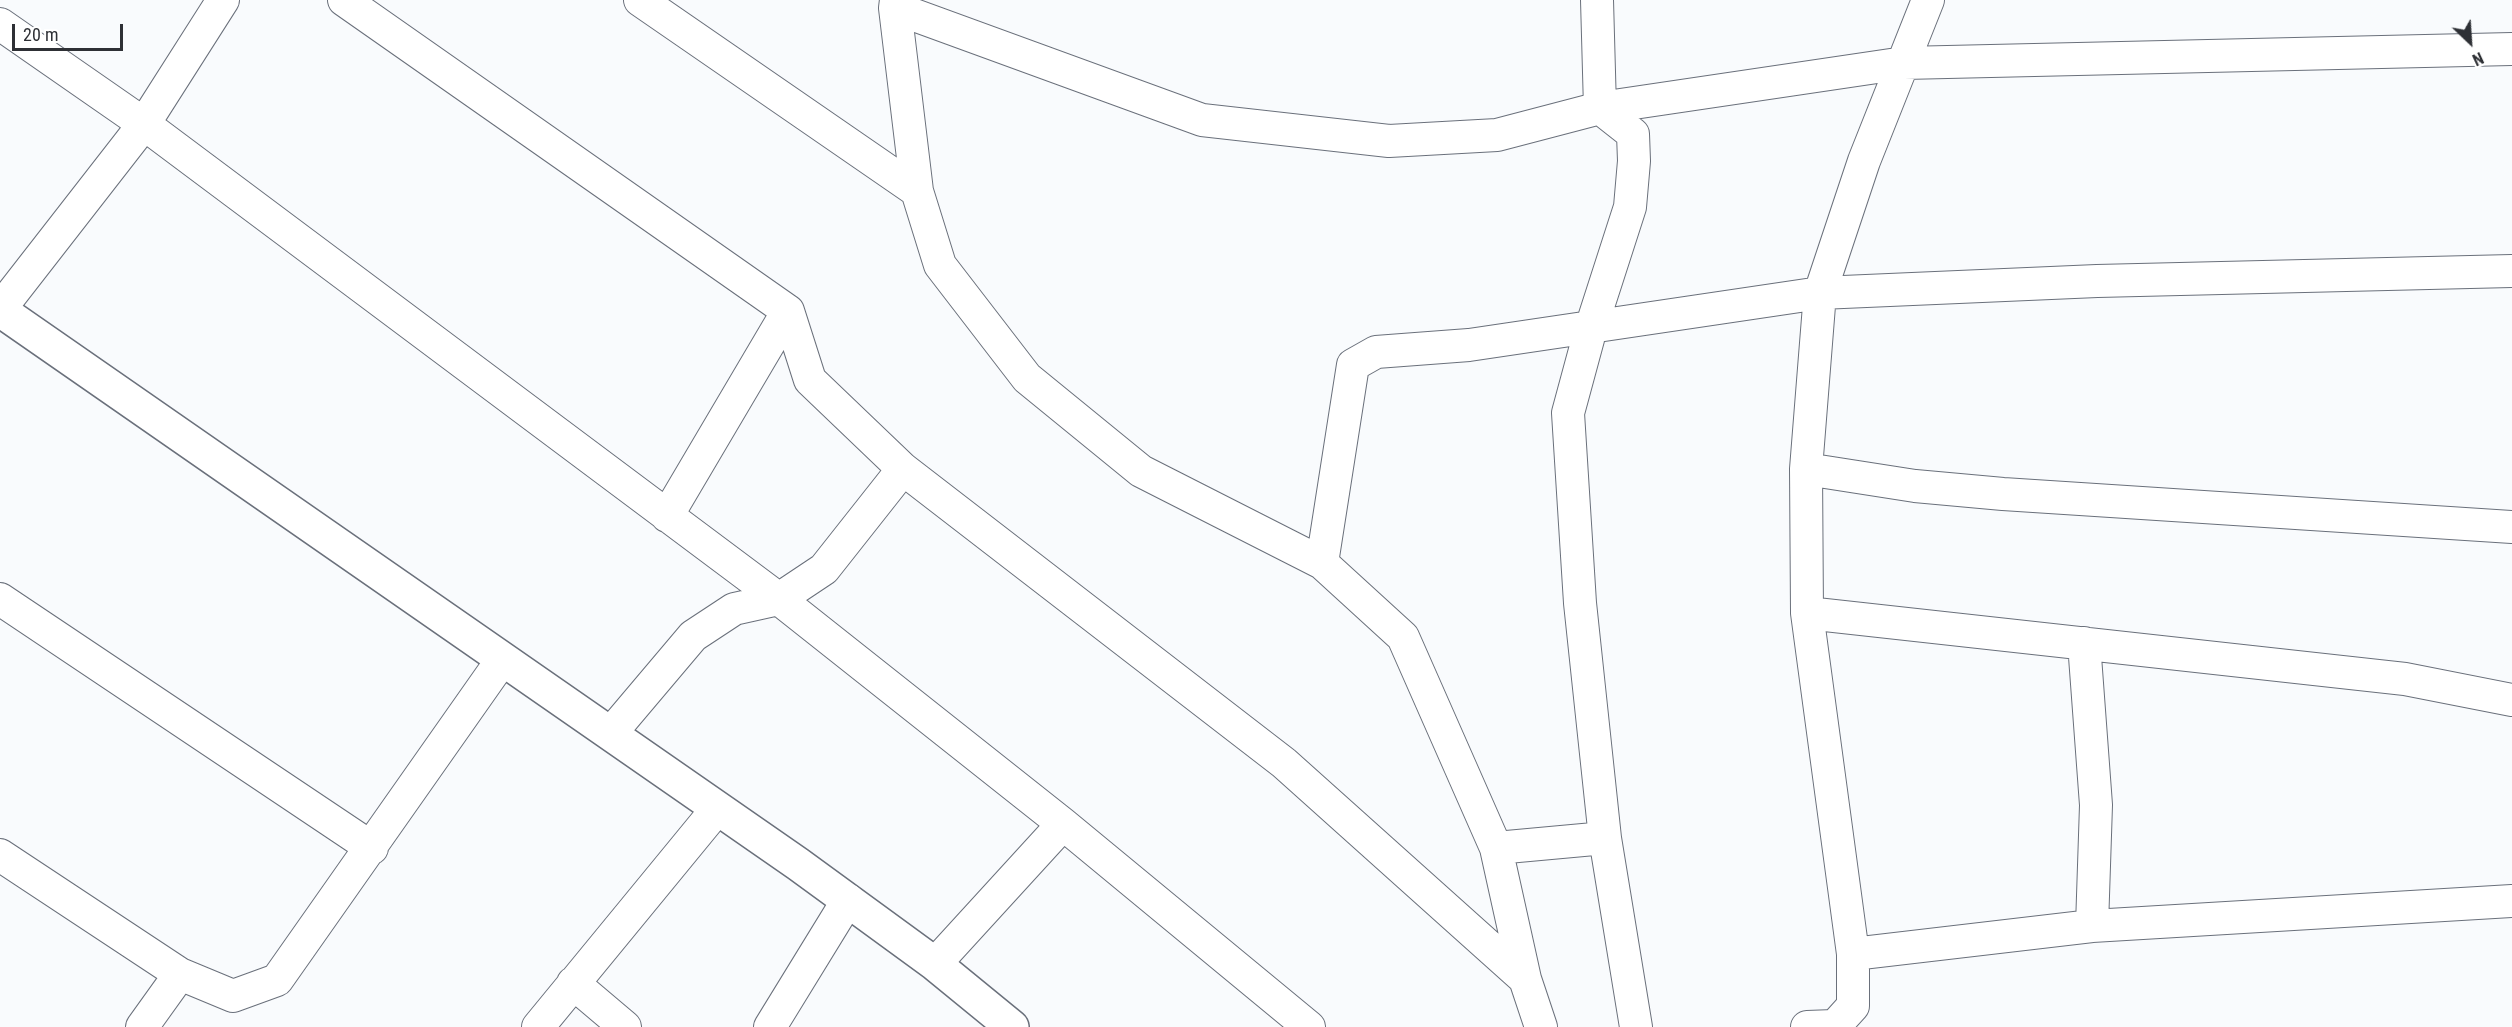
<!DOCTYPE html>
<style>
body{margin:0}
#map{position:relative;width:2512px;height:1027px;overflow:hidden;background:#f9fbfd;font-family:"Roboto Condensed",sans-serif}
canvas{display:block}
.north{position:absolute;left:2440px;top:12px;width:60px;height:60px;-webkit-text-stroke:4px #fff;paint-order:stroke;rotate:155deg;font-size:16px;font-weight:700;line-height:24px;text-align:center;color:#2e3035}
.north::after{content:'';display:block;margin:auto;width:21px;height:27px;background:#2e3035;clip-path:polygon(50% 0,100% 100%,50% 72%,0 100%)}
.scale{position:absolute;left:12px;top:24px;width:111px;height:27px;box-sizing:border-box;border:3px solid #2e3035;border-top:0;padding-left:8px;font-size:18px;line-height:21px;white-space:nowrap;color:#2e3035;-webkit-text-stroke:4px #fff;paint-order:stroke}
</style>
<div id="map">
<canvas width="2512" height="1027"></canvas>
<div class="north">N</div>
<div class="scale">20 m</div>
</div>
<script>
const ctx = document.querySelector('canvas').getContext('2d');
ctx.lineJoin = 'round';
function poly(rows) {
  const path = new Path2D();
  for (const r of rows) {
    path.moveTo(r[0], r[1]);
    for (let i = 2; i < r.length; i += 2) path.lineTo(r[i], r[i + 1]);
  }
  return path;
}
function stroke(path, color, width, dash) {
  ctx.strokeStyle = color;
  ctx.lineWidth = width;
  ctx.lineCap = dash ? 'butt' : 'round';
  ctx.setLineDash(dash || []);
  ctx.stroke(path);
}
const minor = poly([
 [344,0,788,311,810,380,903,469,1284,763,1525,979],
 [640,0,917,191],
 [896,0,895,8,917,191,940,265,1027,378,1141,471,1322,563,1403,637,1496,848,1525,979,1541,1027],
 [1597,0,1600,108,1633,134,1634,161,1630,207,1591,328,1568,413,1580,603,1605,838,1636,1027],
 [895,8,1202,120,1389,141,1497,135,1600,108,1904,63,2512,49],
 [0,24,144,124,779,599,1063,824,1309,1027],
 [0,309,144,124,223,0],
 [1806,469,1915,486,2003,494,2512,527],
 [667,516,788,311],
 [1322,563,1353,365,1376,352,1469,345,1820,293,2097,281,2512,271],
 [0,599,372,848],
 [1807,613,2405,679,2512,700],
 [2084,643,2096,805,2092,926],
 [611,733,693,636,734,609,779,599,824,569,903,469],
 [1496,848,1605,838],
 [0,855,180,974,233,996,277,980,502,660],
 [1853,954,2092,926,2512,901],
 [935,964,1063,824],
 [573,983,625,1027],
 [142,1027,180,974],
 [538,1027,717,809],
 [770,1027,848,900],
 [1807,1027,1834,1026],
 [1834,1027,1853,1006,1853,954,1807,613,1806,469,1820,293,1864,161,1928,0]
]);
const secondary = poly([
 [0,310,798,864,935,964,1012,1027]
]);
stroke(minor, '#6a707b', 34);
stroke(secondary, '#6a707b', 36);
stroke(minor, '#fff', 32);
stroke(secondary, '#fff', 33);
</script>
